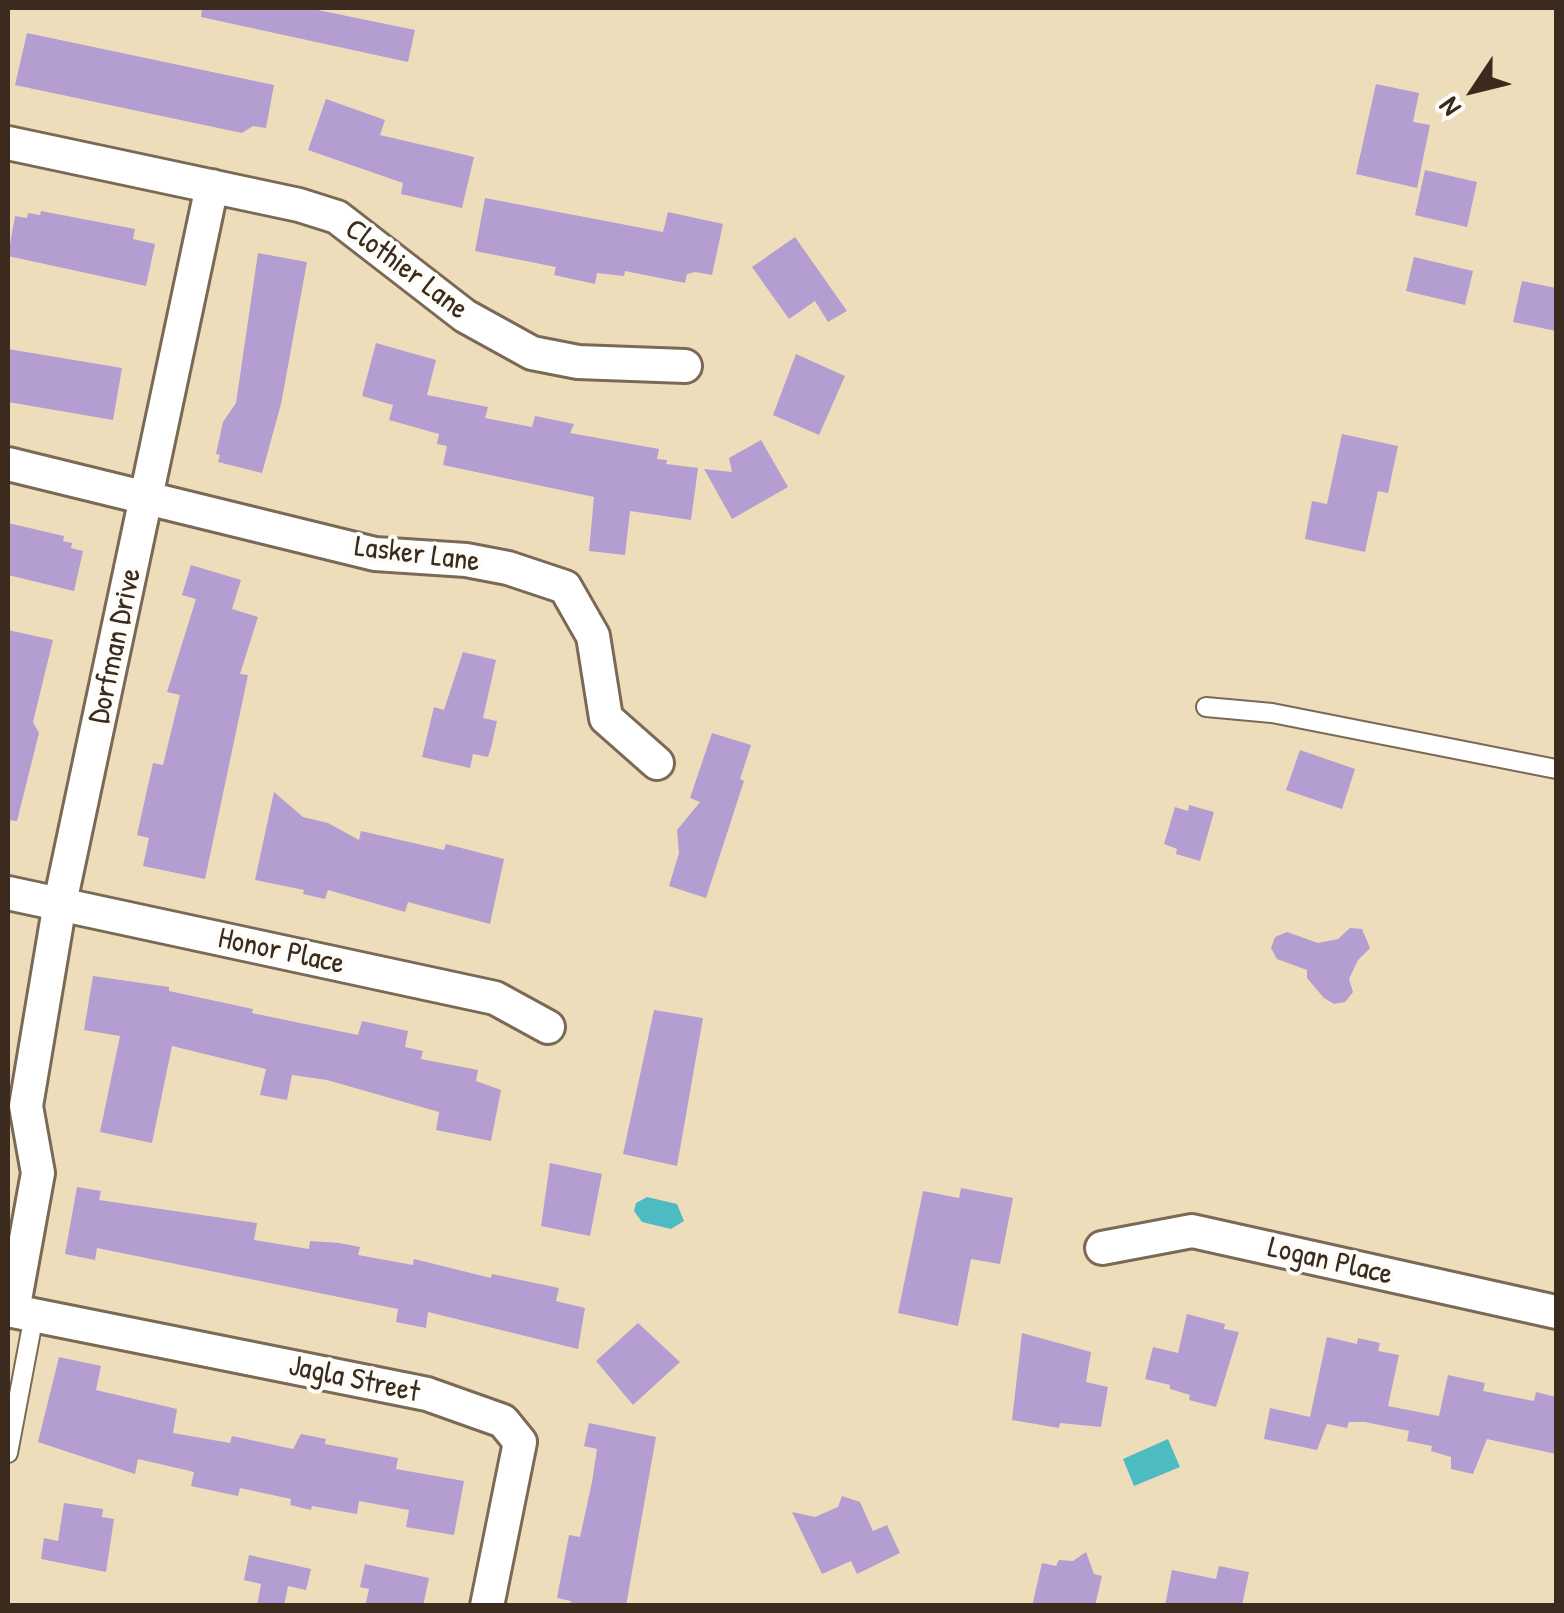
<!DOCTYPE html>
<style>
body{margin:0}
#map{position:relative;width:1564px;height:1613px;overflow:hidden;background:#edb;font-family:"Patrick Hand",sans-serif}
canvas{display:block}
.frame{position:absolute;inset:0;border:10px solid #3b2a1e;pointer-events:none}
.north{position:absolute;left:1424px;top:40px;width:100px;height:100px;-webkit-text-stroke:8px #fdfcf7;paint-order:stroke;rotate:235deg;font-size:28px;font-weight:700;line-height:40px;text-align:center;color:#3b2a1e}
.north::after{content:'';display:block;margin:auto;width:35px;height:45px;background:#3b2a1e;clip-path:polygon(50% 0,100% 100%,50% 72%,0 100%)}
</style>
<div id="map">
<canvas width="1564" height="1613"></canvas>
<div class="frame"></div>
<div class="north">N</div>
</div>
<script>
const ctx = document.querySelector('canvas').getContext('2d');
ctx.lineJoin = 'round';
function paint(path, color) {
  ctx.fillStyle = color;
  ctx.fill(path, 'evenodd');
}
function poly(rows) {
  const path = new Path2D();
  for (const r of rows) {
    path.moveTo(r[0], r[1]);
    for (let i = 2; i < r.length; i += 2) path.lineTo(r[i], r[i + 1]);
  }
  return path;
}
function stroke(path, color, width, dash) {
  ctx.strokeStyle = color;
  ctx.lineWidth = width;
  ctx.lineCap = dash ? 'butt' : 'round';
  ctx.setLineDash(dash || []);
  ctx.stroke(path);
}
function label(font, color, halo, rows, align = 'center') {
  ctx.font = font + ' "Patrick Hand",sans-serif';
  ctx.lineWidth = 8;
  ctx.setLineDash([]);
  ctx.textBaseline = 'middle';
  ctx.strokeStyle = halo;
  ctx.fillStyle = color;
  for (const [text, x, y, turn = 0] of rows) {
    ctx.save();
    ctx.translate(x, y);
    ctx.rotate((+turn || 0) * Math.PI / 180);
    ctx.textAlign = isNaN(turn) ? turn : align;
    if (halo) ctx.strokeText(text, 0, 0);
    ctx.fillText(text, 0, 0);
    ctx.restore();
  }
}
paint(poly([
 [647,1197,677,1204,684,1221,671,1229,642,1222,634,1211,636,1203],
 [1168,1439,1180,1467,1134,1486,1123,1459]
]), '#4cbbc2');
paint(poly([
 [202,8,308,8,415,30,408,62,201,17],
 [27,33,274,85,266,128,253,126,242,133,15,85],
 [1376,84,1419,93,1413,122,1430,125,1417,188,1356,174],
 [326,99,385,120,380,135,474,157,462,208,401,194,403,183,308,150],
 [1425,170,1477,182,1467,227,1415,215],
 [485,198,663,232,668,212,723,224,712,275,695,272,687,274,685,283,625,271,624,276,597,273,595,284,554,275,556,267,475,251],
 [41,211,135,229,133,239,155,244,146,286,8,256,15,216,27,218,28,213,40,215],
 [795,237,847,311,828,322,815,301,789,319,752,267],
 [258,253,307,262,281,404,262,473,218,462,220,455,216,454,223,422,236,403],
 [1414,257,1473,271,1465,305,1406,291],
 [1522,281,1556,288,1556,331,1513,322],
 [376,343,436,360,427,395,488,407,485,418,532,427,535,416,574,424,570,433,659,449,657,459,667,460,666,464,698,468,691,520,630,511,625,555,589,551,594,497,443,465,447,446,437,444,439,434,389,420,393,405,362,396],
 [8,349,122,368,113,420,8,402],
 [796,354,845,376,819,435,773,415],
 [1342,434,1398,446,1388,493,1378,491,1365,552,1305,539,1312,501,1327,504],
 [761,440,788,487,732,519,704,469,732,472,729,458],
 [8,523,64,536,63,541,72,543,71,548,83,551,74,591,8,575],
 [191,565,241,580,232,609,258,617,240,674,248,675,205,879,143,866,149,838,137,835,153,763,163,765,180,695,167,692,196,599,182,595],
 [8,630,53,640,33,722,39,733,17,821,8,820],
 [463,652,496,660,483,718,497,721,491,748,488,757,473,754,470,768,422,757,434,707,444,710],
 [712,733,751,745,740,779,744,781,706,898,669,886,679,853,677,830,700,802,690,798],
 [1300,750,1355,769,1342,809,1286,790],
 [274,792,303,817,328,823,359,840,361,831,444,850,446,844,504,859,490,924,408,902,405,912,328,890,325,899,303,894,304,890,255,880],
 [1189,805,1214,812,1200,861,1176,854,1177,849,1164,844,1175,807,1188,811],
 [1350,928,1362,929,1370,948,1358,960,1349,979,1353,992,1345,1002,1334,1004,1324,998,1307,978,1307,970,1277,959,1271,948,1275,937,1287,932,1318,943,1338,939],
 [93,976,169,987,169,991,253,1009,252,1013,358,1035,362,1021,408,1031,405,1047,423,1051,421,1059,478,1070,476,1081,501,1090,491,1141,436,1130,439,1112,327,1080,292,1075,287,1100,260,1095,266,1069,172,1046,152,1143,100,1132,120,1036,84,1030],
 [654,1010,703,1018,677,1166,623,1154],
 [550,1163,602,1174,590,1236,541,1226],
 [77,1187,101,1191,99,1200,257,1223,254,1240,309,1249,310,1241,339,1243,360,1247,358,1255,413,1265,414,1259,491,1278,492,1274,559,1288,556,1301,585,1308,578,1349,428,1312,426,1328,396,1322,398,1309,97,1248,95,1260,65,1254],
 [961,1188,1013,1198,1000,1264,971,1259,958,1326,898,1313,923,1191,959,1198],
 [1187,1314,1225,1324,1224,1329,1239,1332,1216,1407,1189,1400,1190,1395,1170,1389,1170,1385,1145,1379,1153,1347,1178,1353],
 [638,1323,680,1362,633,1405,596,1361],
 [1022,1333,1091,1352,1086,1382,1108,1387,1101,1427,1060,1423,1059,1428,1012,1420],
 [1327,1337,1357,1344,1358,1338,1380,1343,1378,1351,1399,1355,1388,1406,1439,1416,1448,1375,1485,1383,1483,1391,1534,1401,1536,1392,1556,1397,1556,1454,1487,1439,1473,1474,1451,1469,1451,1457,1431,1451,1432,1446,1407,1441,1409,1431,1365,1422,1349,1422,1347,1428,1327,1424,1317,1450,1264,1439,1270,1408,1310,1417],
 [59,1357,101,1366,96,1390,177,1409,173,1433,230,1443,232,1436,293,1449,301,1434,326,1439,325,1444,398,1458,396,1469,464,1481,454,1535,406,1527,409,1510,359,1501,357,1514,312,1506,311,1510,290,1505,291,1499,240,1488,238,1496,191,1486,194,1472,138,1459,135,1474,38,1442],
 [589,1423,656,1437,626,1606,570,1606,571,1601,557,1598,569,1535,580,1537,592,1482,597,1449,584,1446],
 [842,1496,860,1502,873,1531,887,1525,900,1553,857,1574,851,1561,822,1574,792,1512,815,1517,838,1507],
 [64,1503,103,1509,102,1517,114,1519,106,1572,41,1559,44,1538,58,1541],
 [1086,1552,1094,1574,1102,1576,1095,1606,1032,1606,1042,1563,1056,1566,1059,1560,1073,1561],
 [249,1555,311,1569,306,1590,288,1586,284,1606,257,1606,261,1584,244,1580],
 [365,1564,429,1578,423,1606,365,1606,369,1589,360,1587],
 [1219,1566,1249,1572,1242,1606,1165,1606,1172,1570,1216,1579]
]), '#b49dd1');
const lane = poly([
 [1206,707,1272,713,1556,769],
 [8,1453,34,1315]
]);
const street = poly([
 [8,143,299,205,337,217,465,316,532,353,578,362,685,366],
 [212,186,60,903,26,1106,38,1173,13,1311,427,1394,503,1421,520,1442,487,1606],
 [8,464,375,554,466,560,508,568,565,587,593,636,606,718,657,763],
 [8,893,495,998,548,1027],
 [1102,1248,1192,1231,1556,1312]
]);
stroke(lane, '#7a6955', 22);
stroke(street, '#7a6955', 38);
stroke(lane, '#fff', 18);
stroke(street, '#fff', 32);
label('30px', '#3b2a1e', '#fdfcf7', [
 ["Clothier Lane",406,270,37],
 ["Lasker Lane",417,555,7],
 ["Dorfman Drive",116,646,-78],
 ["Honor Place",281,952,12],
 ["Logan Place",1330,1262,13],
 ["Jagla Street",354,1380,12]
]);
</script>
